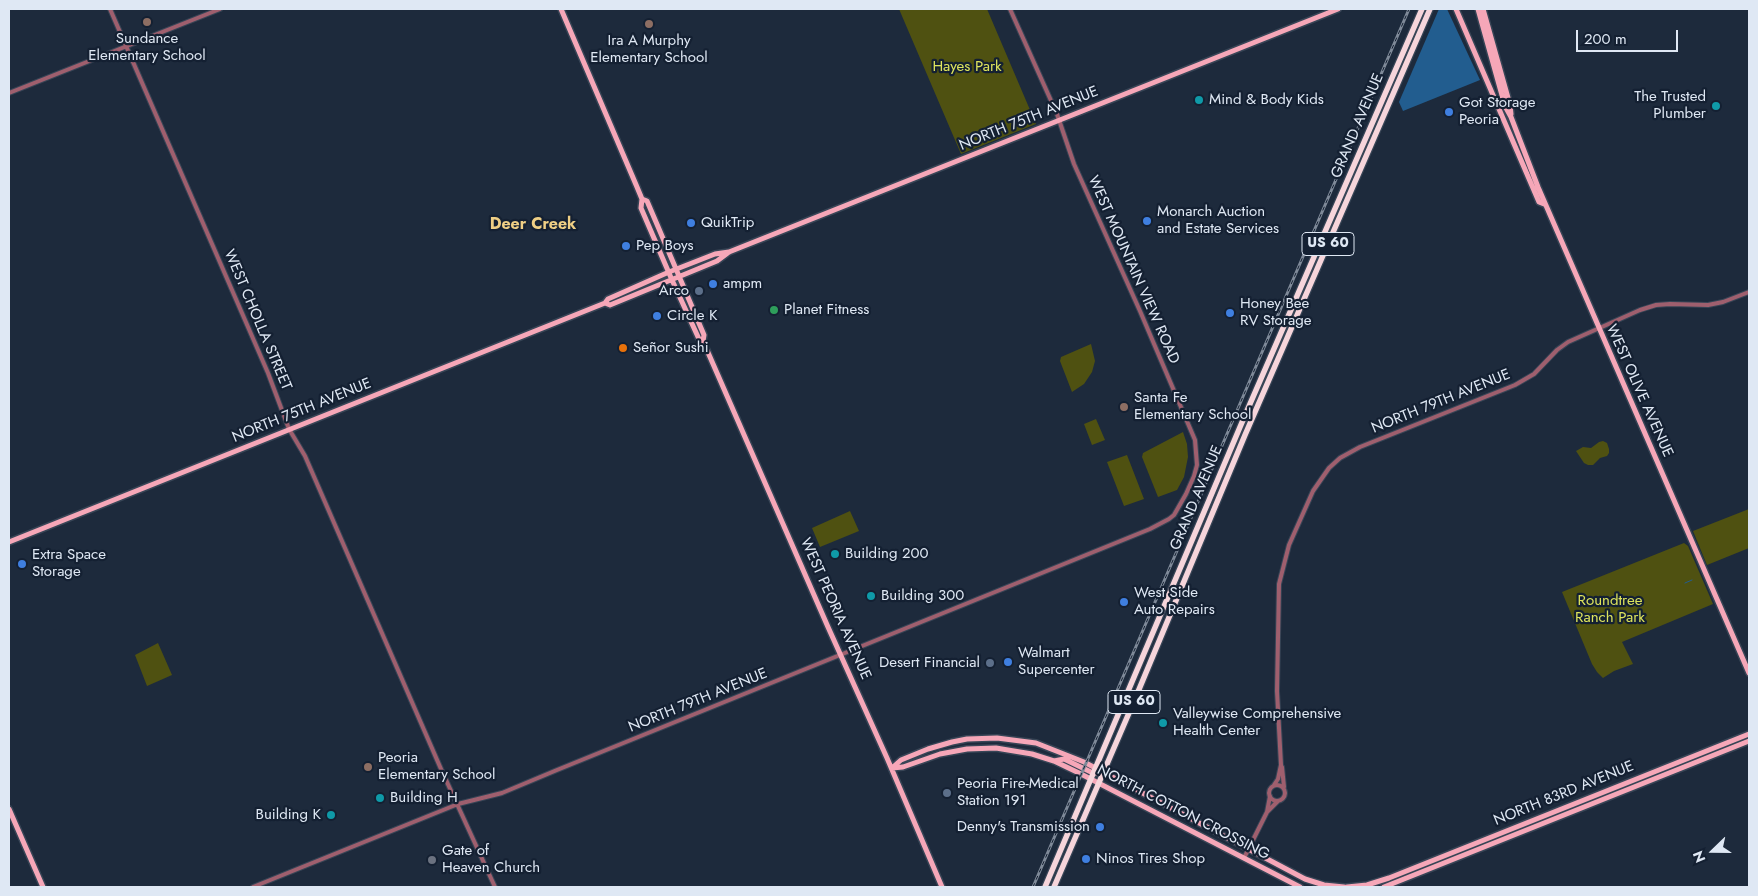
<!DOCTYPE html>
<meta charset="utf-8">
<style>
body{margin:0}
#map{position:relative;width:1758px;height:896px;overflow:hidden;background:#1d2a3c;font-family:Jost,sans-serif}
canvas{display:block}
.frame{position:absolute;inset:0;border:10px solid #dfe8f4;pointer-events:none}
.north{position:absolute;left:1688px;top:826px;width:50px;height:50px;-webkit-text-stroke:4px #142032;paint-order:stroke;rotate:248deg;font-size:14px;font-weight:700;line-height:20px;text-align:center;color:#dfe8f4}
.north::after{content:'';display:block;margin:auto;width:18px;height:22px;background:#dfe8f4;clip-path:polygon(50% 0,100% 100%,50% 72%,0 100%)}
.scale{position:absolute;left:1576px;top:30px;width:102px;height:22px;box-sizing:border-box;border:2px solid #dfe8f4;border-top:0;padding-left:6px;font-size:15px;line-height:18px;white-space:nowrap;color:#dfe8f4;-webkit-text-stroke:4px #142032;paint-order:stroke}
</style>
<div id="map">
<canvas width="1758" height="896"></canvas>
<div class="frame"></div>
<div class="north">N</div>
<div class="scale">200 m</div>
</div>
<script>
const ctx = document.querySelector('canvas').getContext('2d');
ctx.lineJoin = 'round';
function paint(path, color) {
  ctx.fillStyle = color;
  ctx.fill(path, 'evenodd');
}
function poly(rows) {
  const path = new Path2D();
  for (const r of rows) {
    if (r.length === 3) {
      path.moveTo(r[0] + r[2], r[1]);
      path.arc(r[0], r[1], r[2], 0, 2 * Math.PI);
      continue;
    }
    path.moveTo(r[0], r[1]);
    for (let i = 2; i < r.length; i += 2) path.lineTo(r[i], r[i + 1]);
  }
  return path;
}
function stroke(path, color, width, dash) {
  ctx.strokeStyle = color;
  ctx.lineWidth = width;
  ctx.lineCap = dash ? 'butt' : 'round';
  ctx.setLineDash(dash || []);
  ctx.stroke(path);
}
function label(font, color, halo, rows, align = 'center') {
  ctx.font = font + ' Jost,sans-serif';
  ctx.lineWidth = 4.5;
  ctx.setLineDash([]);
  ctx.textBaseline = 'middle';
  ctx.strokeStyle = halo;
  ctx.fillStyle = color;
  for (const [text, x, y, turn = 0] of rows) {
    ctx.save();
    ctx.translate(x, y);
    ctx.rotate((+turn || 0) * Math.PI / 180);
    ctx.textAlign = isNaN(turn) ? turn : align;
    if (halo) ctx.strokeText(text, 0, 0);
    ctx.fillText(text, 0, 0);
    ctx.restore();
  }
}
paint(poly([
 [899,9,987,9,1036,124,961,154],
 [1091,344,1095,361,1092,372,1084,384,1072,392,1060,361,1061,357],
 [1096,419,1105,440,1092,445,1084,424],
 [1183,432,1187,444,1188,457,1184,477,1177,490,1158,497,1142,457,1143,453],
 [1603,441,1607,443,1609,449,1609,453,1607,456,1600,458,1593,465,1588,465,1584,463,1576,451,1583,447,1591,448,1599,442],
 [1127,455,1144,499,1124,506,1107,462],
 [1749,509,1749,548,1707,565,1693,531],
 [850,511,859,531,820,547,812,528],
 [1684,543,1688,546,1713,604,1622,642,1633,664,1614,671,1603,678,1597,672,1592,664,1562,592],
 [158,643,172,675,147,686,135,655]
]), '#4f5111');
paint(poly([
 [1439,9,1447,9,1480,80,1403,111,1399,102]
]), '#225d8f');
stroke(poly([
 [1685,583,1692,580]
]), '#225d8f', 1);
const minor = poly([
 [110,9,268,373,289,429,305,456,441,769,495,887],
 [9,93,220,9],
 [1282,767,1284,787],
 [1277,793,8],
 [1274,785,1278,779,1281,765,1277,691,1279,584,1289,545,1313,491,1329,468,1340,458,1360,447,1515,385,1534,374,1557,350,1568,342,1640,310,1656,305,1670,304,1708,305,1723,302,1749,292],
 [1267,812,1270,796],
 [1244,858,1267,812,1278,801],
 [253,887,458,804,502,793,557,770,1150,529,1169,519,1174,515,1186,494,1194,476,1197,465,1195,440,1140,311,1074,164,1057,114,1010,9]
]);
const major = poly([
 [561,9,637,187,642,199,641,208,672,280,699,339,703,341],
 [1456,9,1539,202,1544,204],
 [1478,9,1505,106,1511,117,1538,187,1749,673],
 [1483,9,1510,105,1511,114],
 [642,199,647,201,659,229,704,335,703,341,828,627,887,758,942,887],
 [605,303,610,305,717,261,729,252,1338,9],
 [9,542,605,303,608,299,669,272,715,254,729,252],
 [1054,761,1064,759,1093,773,1097,773],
 [892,768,901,760,928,749,952,742,967,739,997,738,1036,743,1084,762,1305,879,1324,885,1344,887],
 [892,768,903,767,940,754,967,749,996,748,1032,754,1054,761,1079,773,1300,887],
 [9,809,43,887],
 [1347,887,1367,885,1389,878,1749,734],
 [1384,887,1749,741]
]);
const highway = poly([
 [1045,887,1243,420,1422,9],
 [1054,887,1135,699,1245,435,1430,9]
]);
stroke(minor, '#384556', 6);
stroke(major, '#384556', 8);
stroke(highway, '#384556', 8);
stroke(minor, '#9f5f6e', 4);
stroke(major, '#f6a7b8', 5);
stroke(highway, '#f6d5db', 5.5);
const rail = poly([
 [1033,887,1409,9]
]);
stroke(rail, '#7f8a99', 3);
stroke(rail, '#142032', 1, [4]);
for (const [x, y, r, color] of [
 [147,22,5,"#8d6e63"],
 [649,24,5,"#8d6e63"],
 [1199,100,5,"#0f9aa8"],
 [1716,106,5,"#0f9aa8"],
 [1449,112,5,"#3f7fe0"],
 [1147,221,5,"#3f7fe0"],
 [691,223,5,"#3f7fe0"],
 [626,246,5,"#3f7fe0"],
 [713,284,5,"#3f7fe0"],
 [699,291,5,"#5c6f8a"],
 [774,310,5,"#2e9e5b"],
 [1230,313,5,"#3f7fe0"],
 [657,316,5,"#3f7fe0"],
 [623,348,5,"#e8710a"],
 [1124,407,5,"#8d6e63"],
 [835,554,5,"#0f9aa8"],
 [22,564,5,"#3f7fe0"],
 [871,596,5,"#0f9aa8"],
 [1124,602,5,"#3f7fe0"],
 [1008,662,5,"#3f7fe0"],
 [990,663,5,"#5c6f8a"],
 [1163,723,5,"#0f9aa8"],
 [368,767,5,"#8d6e63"],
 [947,793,5,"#5c6f8a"],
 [380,798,5,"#0f9aa8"],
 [331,815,5,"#0f9aa8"],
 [1100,827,5,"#3f7fe0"],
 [1086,859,5,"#3f7fe0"],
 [432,860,5,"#6b7280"]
]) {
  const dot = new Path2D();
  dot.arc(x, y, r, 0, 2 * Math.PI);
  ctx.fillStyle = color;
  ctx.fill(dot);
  stroke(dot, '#142032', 2);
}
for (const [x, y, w] of [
 [1328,244,52],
 [1134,702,52]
]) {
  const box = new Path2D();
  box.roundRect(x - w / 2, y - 11.5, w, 23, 4);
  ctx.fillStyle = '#142032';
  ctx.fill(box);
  stroke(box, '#dfe8f4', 1);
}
label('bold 14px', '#dfe8f4', null, [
 ["US 60",1328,244],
 ["US 60",1134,702]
]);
label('15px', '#dfe8f4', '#142032', [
 ["Sundance",147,39,"center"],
 ["Elementary School",147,56,"center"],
 ["Ira A Murphy",649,41,"center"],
 ["Elementary School",649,58,"center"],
 ["The Trusted",1706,97,"right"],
 ["Plumber",1706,114,"right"],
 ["Mind & Body Kids",1209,100],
 ["Got Storage",1459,103],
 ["Peoria",1459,120],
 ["Monarch Auction",1157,212],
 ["and Estate Services",1157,229],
 ["QuikTrip",701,223],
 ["Pep Boys",636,246],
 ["ampm",723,284],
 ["Arco",689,291,"right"],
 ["Honey Bee",1240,304],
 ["RV Storage",1240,321],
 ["Planet Fitness",784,310],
 ["Circle K",667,316],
 ["Señor Sushi",633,348],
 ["Santa Fe",1134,398],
 ["Elementary School",1134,415],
 ["Building 200",845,554],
 ["Extra Space",32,555],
 ["Storage",32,572],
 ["West Side",1134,593],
 ["Auto Repairs",1134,610],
 ["Building 300",881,596],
 ["Walmart",1018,653],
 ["Supercenter",1018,670],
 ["Desert Financial",980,663,"right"],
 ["Valleywise Comprehensive",1173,714],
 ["Health Center",1173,731],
 ["Peoria",378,758],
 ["Elementary School",378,775],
 ["Peoria Fire-Medical",957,784],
 ["Station 191",957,801],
 ["Building H",390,798],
 ["Building K",321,815,"right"],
 ["Denny's Transmission",1090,827,"right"],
 ["Gate of",442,851],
 ["Heaven Church",442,868],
 ["Ninos Tires Shop",1096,859]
], 'left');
label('15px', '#dee45d', '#142032', [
 ["Hayes Park",967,67],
 ["Roundtree",1610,601],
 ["Ranch Park",1610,618]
]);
label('15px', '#dfe8f4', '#142032', [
 ["NORTH 75TH AVENUE",1029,119,-22],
 ["GRAND AVENUE",1358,126,-67],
 ["WEST MOUNTAIN VIEW ROAD",1133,270,66],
 ["WEST CHOLLA STREET",257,320,67],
 ["WEST OLIVE AVENUE",1639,391,66],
 ["NORTH 79TH AVENUE",1441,402,-22],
 ["NORTH 75TH AVENUE",302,411,-22],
 ["GRAND AVENUE",1197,498,-67],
 ["WEST PEORIA AVENUE",835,609,66],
 ["NORTH 79TH AVENUE",698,701,-22],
 ["NORTH 83RD AVENUE",1564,794,-22],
 ["NORTH COTTON CROSSING",1183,813,27]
]);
label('bold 16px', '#efcf85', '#142032', [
 ["Deer Creek",533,225]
]);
</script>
